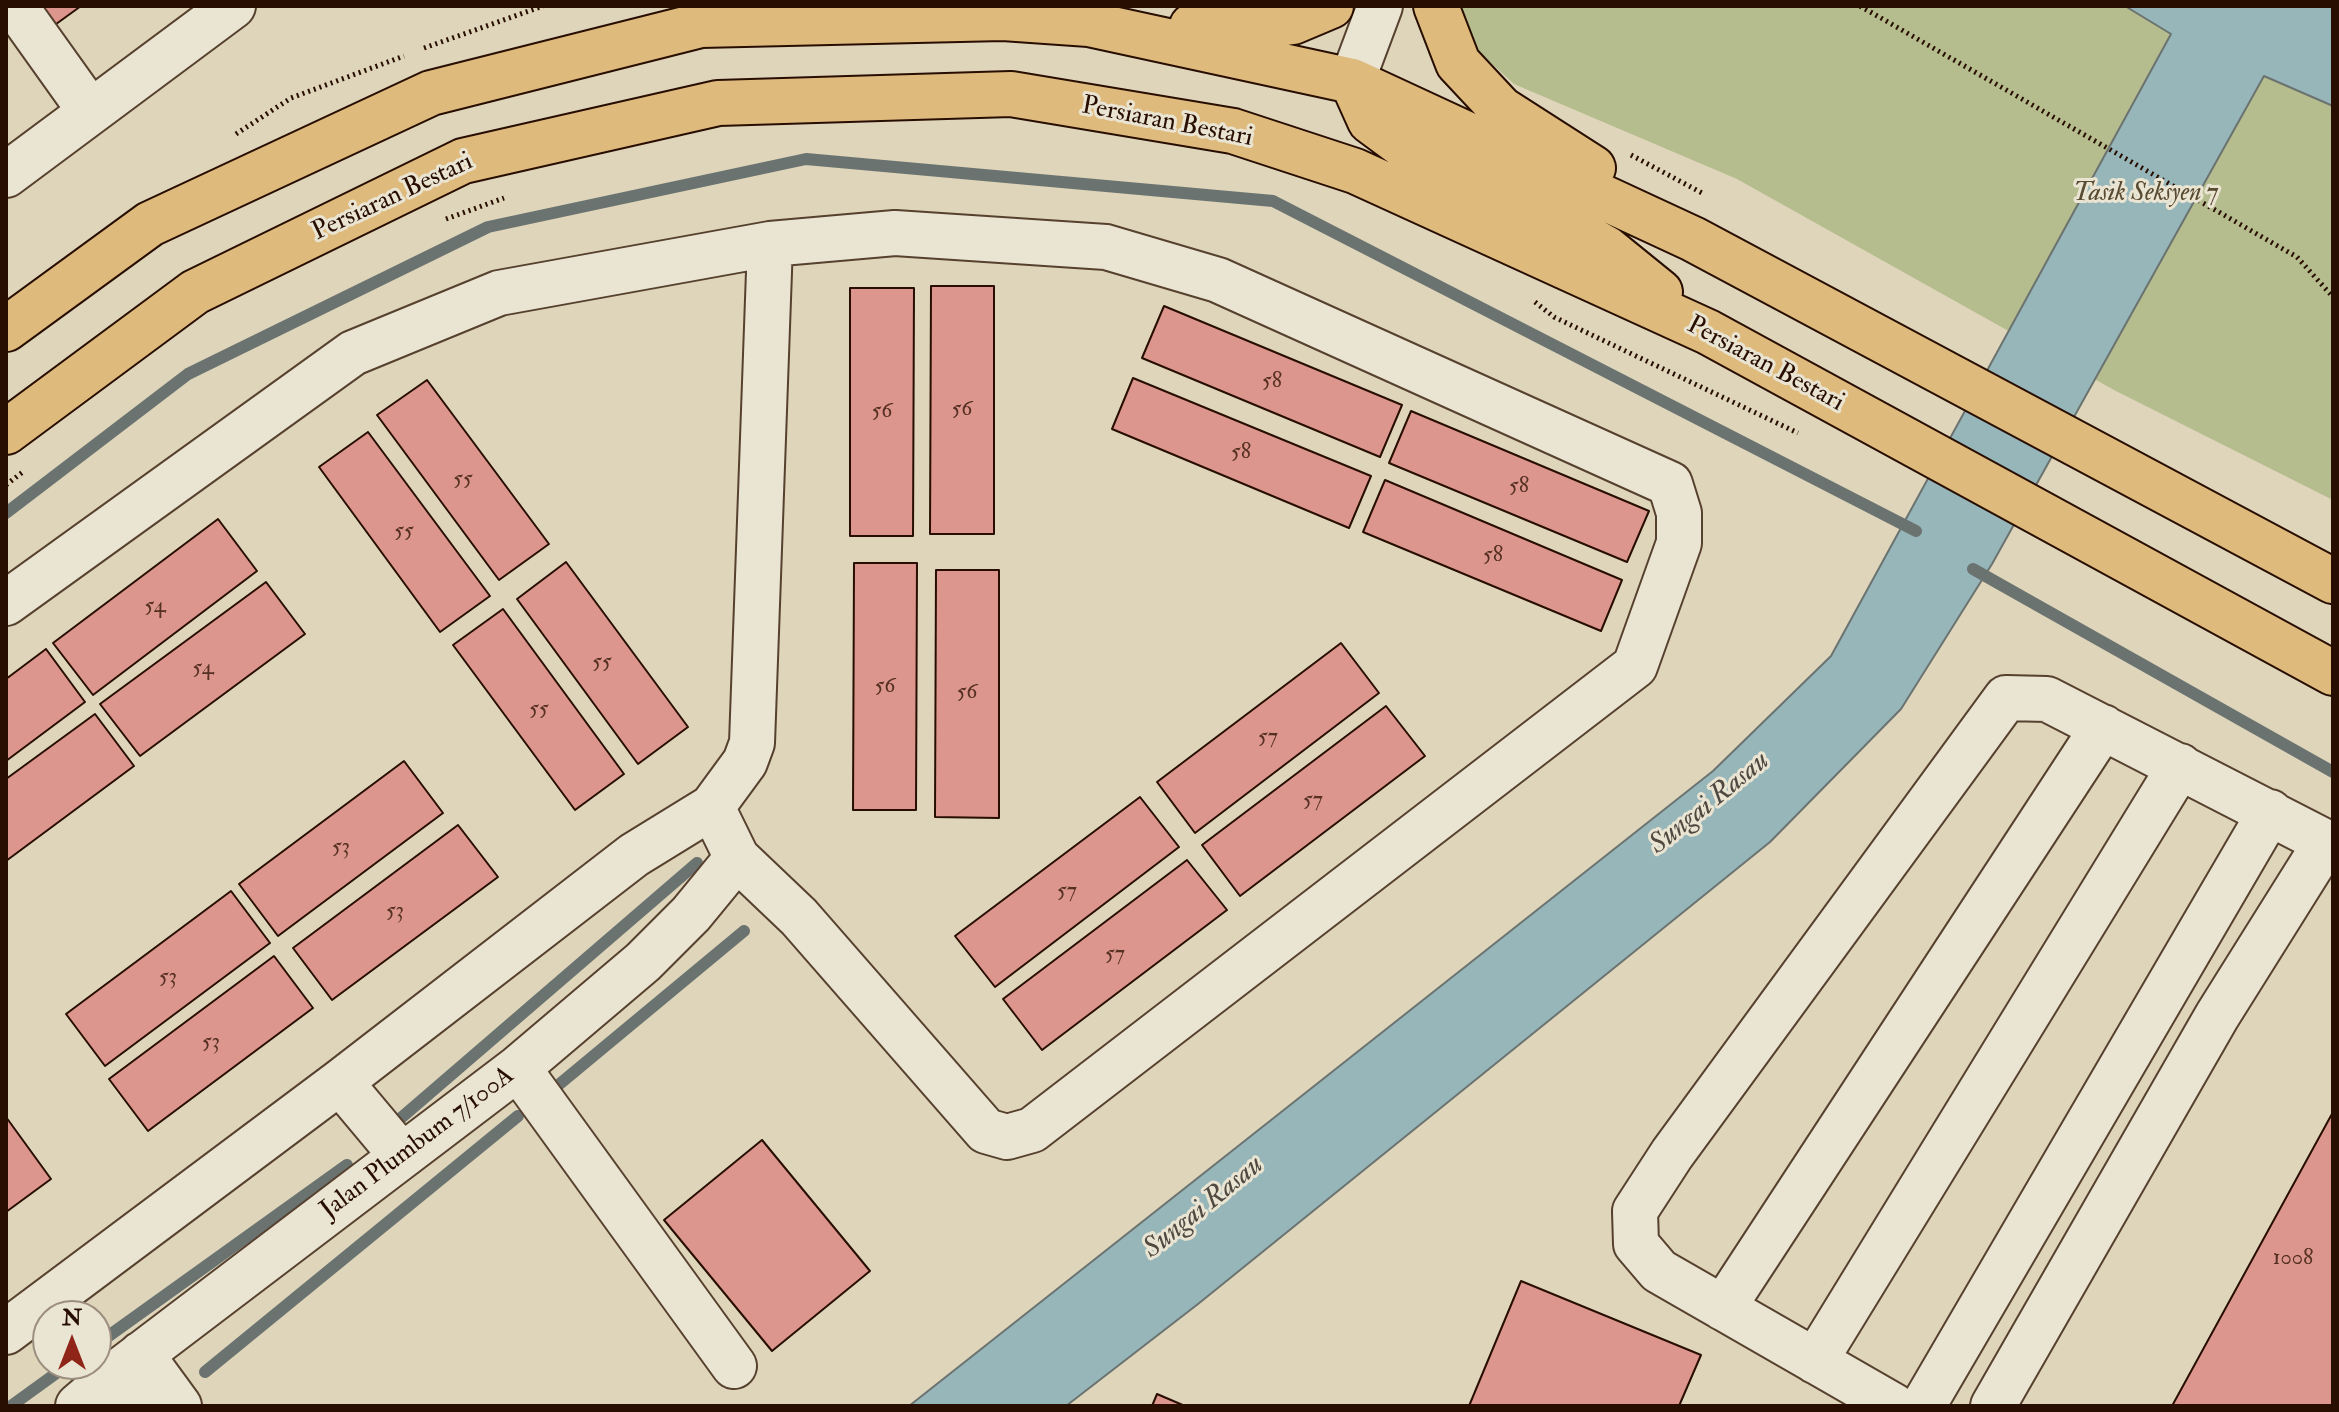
<!DOCTYPE html>
<style>
body{margin:0}
#map{position:relative;width:2339px;height:1412px;overflow:hidden;background:#ded5ba;font-family:"IM FELL Double Pica",serif}
canvas{display:block}
.frame{position:absolute;inset:0;border:8px solid #280e00;pointer-events:none}
.north{position:absolute;left:32px;top:1300px;width:80px;height:80px;box-sizing:border-box;background:#eae4d2;border:2px solid #9c8e7e;border-radius:50%;rotate:0deg;font-size:22px;font-weight:700;line-height:32px;text-align:center;color:#280e00}
.north::after{content:'';display:block;margin:auto;width:28px;height:36px;background:#8f2418;clip-path:polygon(50% 0,100% 100%,50% 72%,0 100%)}
</style>
<div id="map">
<canvas width="2339" height="1412"></canvas>
<div class="frame"></div>
<div class="north">N</div>
</div>
<script>
const ctx = document.querySelector('canvas').getContext('2d');
ctx.lineJoin = 'round';
function paint(path, color) {
  ctx.fillStyle = color;
  ctx.fill(path, 'evenodd');
}
function poly(rows) {
  const path = new Path2D();
  for (const r of rows) {
    path.moveTo(r[0], r[1]);
    for (let i = 2; i < r.length; i += 2) path.lineTo(r[i], r[i + 1]);
  }
  return path;
}
function stroke(path, color, width, dash) {
  ctx.strokeStyle = color;
  ctx.lineWidth = width;
  ctx.lineCap = dash ? 'butt' : 'round';
  ctx.setLineDash(dash || []);
  ctx.stroke(path);
}
function label(font, color, halo, rows, align = 'center') {
  ctx.font = font + ' "IM FELL Double Pica",serif';
  ctx.lineWidth = 6;
  ctx.setLineDash([]);
  ctx.textBaseline = 'middle';
  ctx.strokeStyle = halo;
  ctx.fillStyle = color;
  for (const [text, x, y, turn = 0] of rows) {
    ctx.save();
    ctx.translate(x, y);
    ctx.rotate((+turn || 0) * Math.PI / 180);
    ctx.textAlign = isNaN(turn) ? turn : align;
    if (halo) ctx.strokeText(text, 0, 0);
    ctx.fillText(text, 0, 0);
    ctx.restore();
  }
}
paint(poly([
 [1458,6,2333,6,2333,500,2114,390,1737,179,1514,84,1464,38]
]), '#b5bc8d');
const water = poly([
 [2125,6,2333,6,2333,106,2264,76,1992,564,1901,709,1770,842,1198,1304,1066,1406,909,1406,1713,771,1831,656,2171,34,2125,6]
]);
paint(water, '#97b6ba');
stroke(water, '#6b7370', 2);
stroke(poly([
 [6,513,188,374,488,227,806,159,1273,201,1916,531],
 [1973,569,2333,772],
 [556,1087,744,931],
 [394,1124,697,863],
 [96,1345,347,1165],
 [205,1372,518,1116],
 [11,1406,69,1364]
]), '#6b7370', 12);
const building = poly([
 [36,6,81,6,52,27,36,6],
 [931,286,994,286,994,534,930,534,931,286],
 [850,288,914,288,913,536,850,536,850,288],
 [1164,306,1402,405,1380,457,1142,358,1164,306],
 [1133,378,1371,476,1349,528,1112,429,1133,378],
 [427,380,549,544,499,580,377,415,427,380],
 [1411,411,1649,511,1627,562,1389,463,1411,411],
 [368,432,490,596,440,632,319,467,368,432],
 [1385,480,1622,580,1601,631,1363,532,1385,480],
 [218,519,257,571,93,695,53,643,218,519],
 [566,562,688,727,638,764,517,599,566,562],
 [854,563,917,563,916,810,853,810,854,563],
 [936,570,999,570,999,818,935,817,936,570],
 [266,582,305,634,140,756,100,704,266,582],
 [503,609,624,774,575,810,453,645,503,609],
 [1341,643,1379,693,1195,833,1157,782,1341,643],
 [46,649,85,702,6,761,6,679,46,649],
 [1386,706,1425,756,1240,896,1202,845,1386,706],
 [95,714,134,766,6,861,6,779,95,714],
 [404,761,443,813,278,936,239,884,404,761],
 [1140,797,1179,847,995,987,955,936,1140,797],
 [458,825,498,877,332,1000,293,948,458,825],
 [1187,860,1227,910,1042,1050,1003,999,1187,860],
 [231,891,270,943,105,1066,66,1014,231,891],
 [274,956,313,1008,148,1131,109,1079,274,956],
 [2333,1112,2333,1406,2172,1406,2333,1112],
 [6,1117,51,1179,6,1212,6,1117],
 [762,1140,870,1271,772,1351,664,1220,762,1140],
 [1521,1281,1701,1355,1679,1406,1469,1406,1521,1281],
 [1157,1394,1185,1406,1152,1406,1157,1394]
]);
paint(building, '#dc968d');
stroke(building, '#280e00', 2);
const minor = poly([
 [15,6,90,111],
 [1352,81,1380,6],
 [6,175,233,6],
 [6,603,353,353,499,293,770,244,895,233,1106,247,1218,280,1670,484,1679,513,1679,543,1635,666,1032,1130,1007,1137,986,1131,799,917,737,858,712,807,745,762,752,743,770,244],
 [518,1068,734,1366],
 [340,1082,402,1156],
 [1723,1308,2103,727],
 [6,1332,340,1082,634,855,712,807],
 [141,1354,179,1406],
 [1815,1361,2180,766],
 [114,1375,139,1406],
 [78,1406,114,1375,518,1068,643,962,691,914,737,858],
 [1894,1406,1659,1271,1636,1244,1635,1211,1672,1154,2006,698,2047,699,2333,846],
 [1923,1406,2270,812],
 [1993,1406,2217,1016,2326,842]
]);
const major = poly([
 [1436,6,1458,63,1501,109,1593,168],
 [1192,26,1255,27,1293,22,1331,6],
 [1352,81,1370,121,1416,155,1527,204,1607,249,1660,292],
 [6,329,150,224,431,93,701,25,1003,18,1089,24,1352,81,1693,239,2333,581],
 [6,432,195,292,463,161,718,103,1011,94,1233,131,1355,171,1708,332,2333,673]
]);
stroke(minor, '#56402e', 48);
stroke(major, '#280e00', 48);
stroke(poly([
 [1860,6,2297,257,2333,297],
 [424,48,543,6],
 [236,134,291,98,404,56],
 [1631,155,1704,194],
 [446,219,504,198],
 [1535,302,1554,317,1798,433],
 [6,485,24,471]
]), '#280e00', 5, [2, 4]);
stroke(minor, '#eae4d2', 44);
stroke(major, '#dfba7d', 44);
label('22px', '#553023', null, [
 ["58",1272,382],
 ["56",962,410],
 ["56",882,412],
 ["58",1241,453],
 ["55",463,480],
 ["58",1519,487],
 ["55",404,532],
 ["58",1493,556],
 ["54",155,607],
 ["55",602,663],
 ["54",203,669],
 ["56",885,687],
 ["56",967,693],
 ["55",539,710],
 ["57",1268,738],
 ["57",1313,801],
 ["53",341,848],
 ["57",1067,892],
 ["53",395,912],
 ["57",1115,955],
 ["53",168,978],
 ["53",211,1043],
 ["1008",2293,1259]
]);
label('26px', '#280e00', '#eae4d2', [
 ["Persiaran Bestari",1167,123,11],
 ["Persiaran Bestari",393,198,-25],
 ["Persiaran Bestari",1765,365,28],
 ["Jalan Plumbum 7/100A",418,1144,-37]
]);
label('italic 26px', '#594b31', '#eae4d2', [
 ["Tasik Seksyen 7",2146,194]
]);
label('italic 28px', '#4f4941', '#eae4d2', [
 ["Sungai Rasau",1710,804,-39],
 ["Sungai Rasau",1204,1208,-39]
]);
</script>
